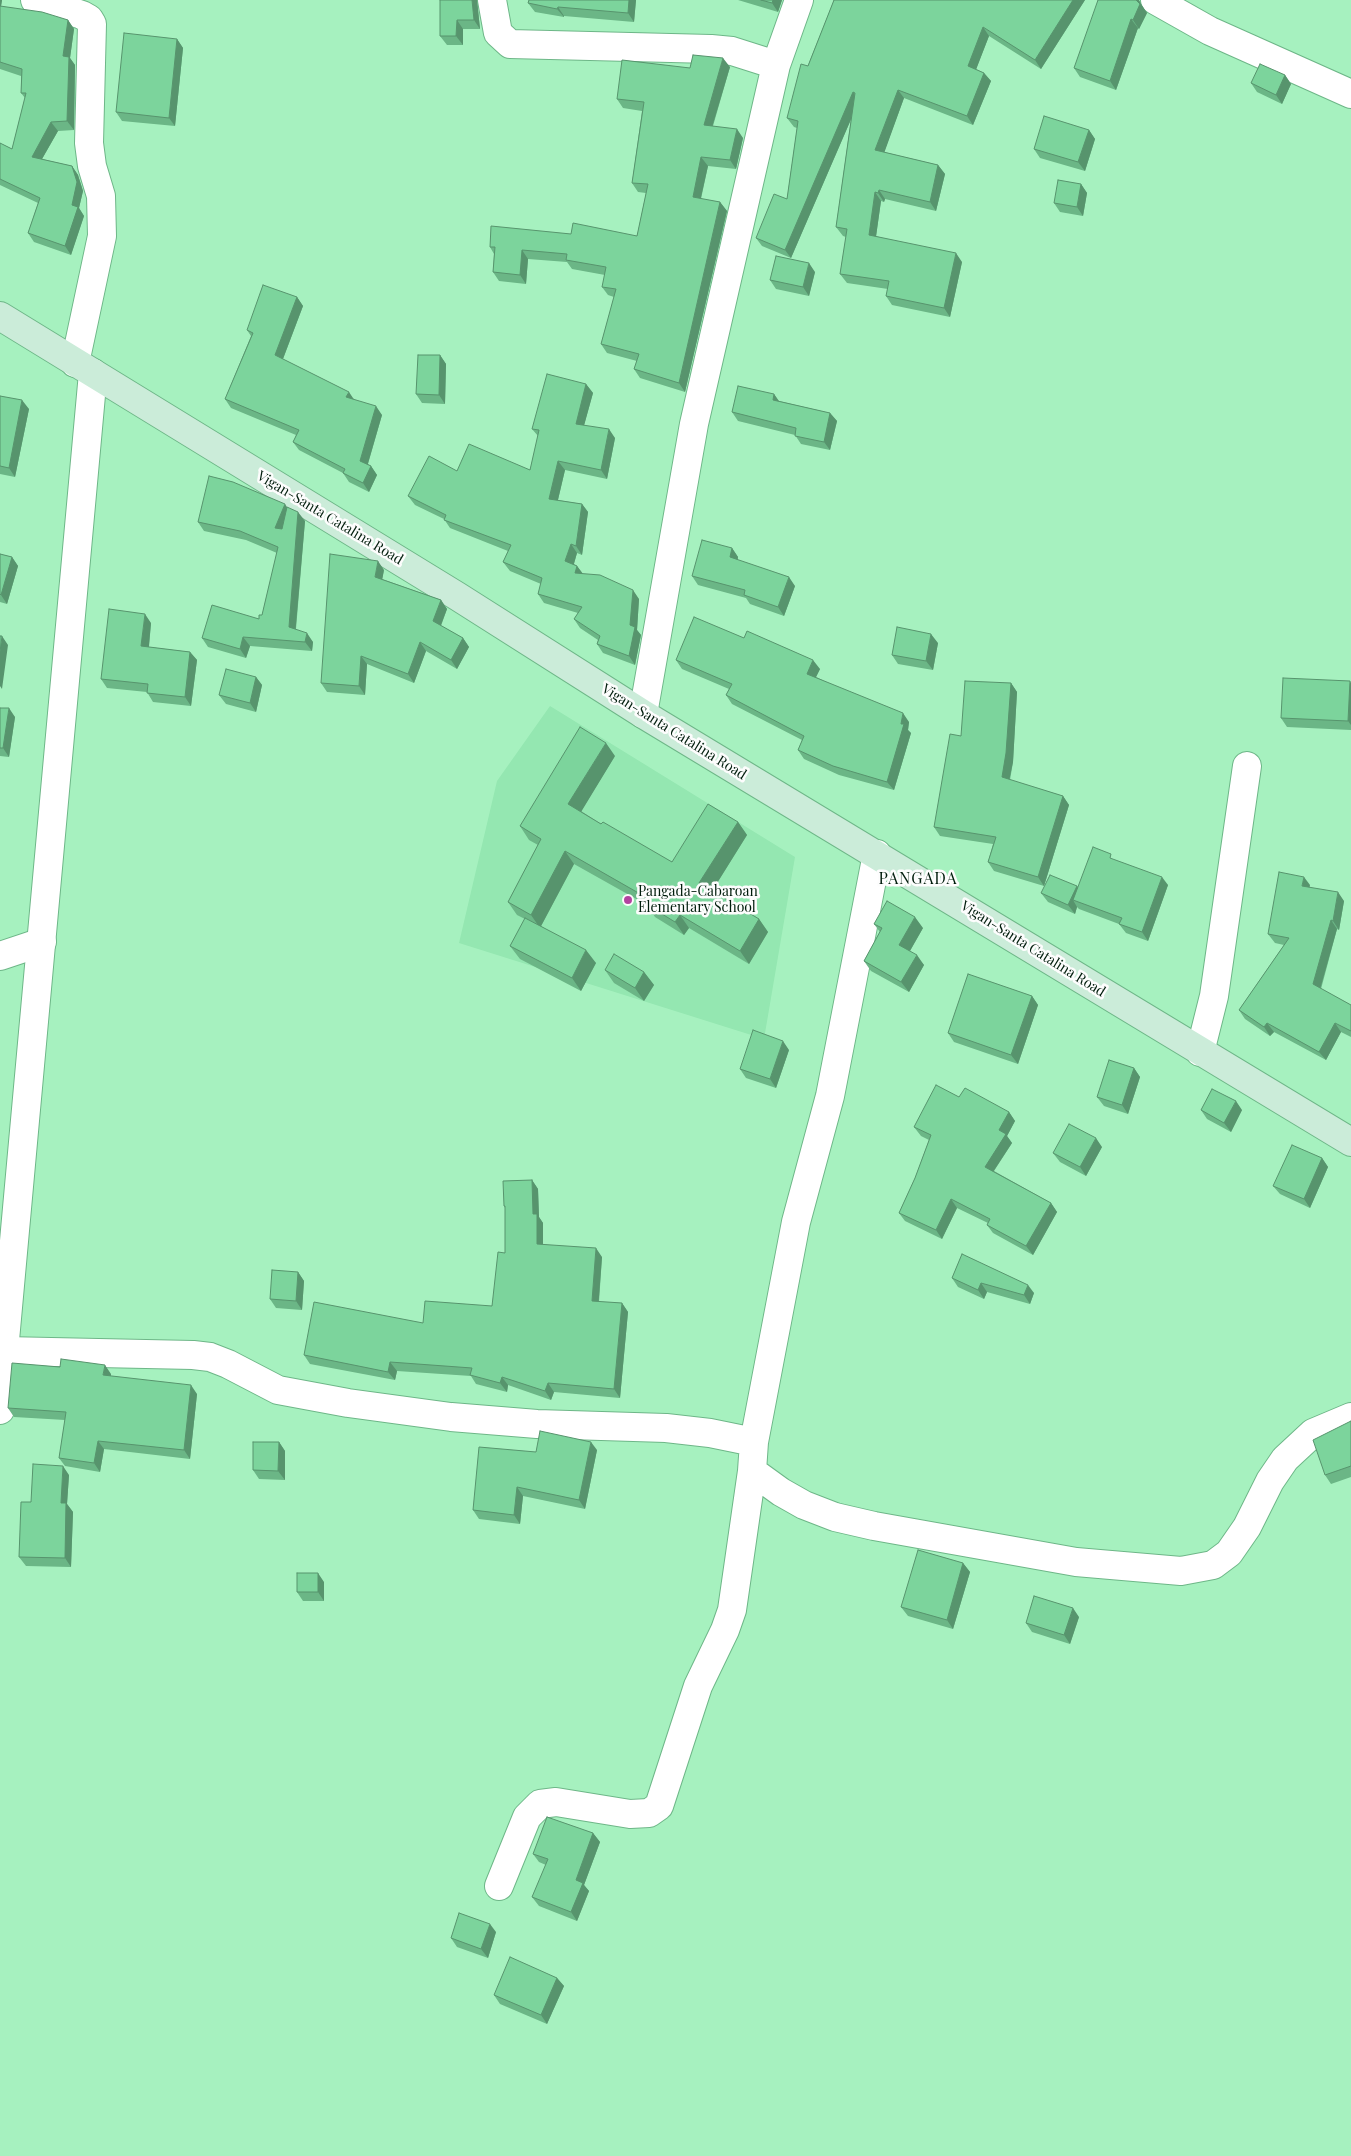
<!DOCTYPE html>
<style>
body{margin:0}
canvas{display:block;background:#a6f1bf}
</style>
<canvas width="1351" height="2156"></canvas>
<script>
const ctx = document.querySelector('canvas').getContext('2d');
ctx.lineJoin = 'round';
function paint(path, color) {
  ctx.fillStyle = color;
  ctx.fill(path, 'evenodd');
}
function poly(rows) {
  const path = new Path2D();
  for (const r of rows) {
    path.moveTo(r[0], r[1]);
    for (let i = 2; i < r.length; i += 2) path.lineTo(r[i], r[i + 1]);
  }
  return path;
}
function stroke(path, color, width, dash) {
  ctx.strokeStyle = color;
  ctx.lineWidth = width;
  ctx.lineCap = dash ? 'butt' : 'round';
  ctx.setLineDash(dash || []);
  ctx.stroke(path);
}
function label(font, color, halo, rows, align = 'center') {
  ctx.font = font + ' "Playfair Display",serif';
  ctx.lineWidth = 5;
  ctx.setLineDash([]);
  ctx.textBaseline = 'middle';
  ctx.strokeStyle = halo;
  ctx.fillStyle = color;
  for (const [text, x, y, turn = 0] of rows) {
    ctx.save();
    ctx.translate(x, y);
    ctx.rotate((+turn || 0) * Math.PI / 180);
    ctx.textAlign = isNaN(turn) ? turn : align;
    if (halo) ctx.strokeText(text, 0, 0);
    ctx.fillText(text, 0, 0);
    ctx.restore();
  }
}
paint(poly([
 [550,706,795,857,764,1039,459,943,497,781]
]), '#94e7b1');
const minor = poly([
 [35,0,82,15,89,19,92,24,89,143,92,166,101,196,102,236,75,363],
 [492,0,498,33,510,44,711,49,732,51,776,65],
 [1155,0,1210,31,1351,94],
 [643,714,694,424,776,65,799,0],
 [0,956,42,942],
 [1200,1052,1214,996,1247,766],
 [4,1351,193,1355,210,1357,228,1364,278,1390,348,1403,451,1417,537,1424,666,1428,710,1433,754,1442],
 [752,1471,781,1492,804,1505,835,1517,874,1526,1076,1562,1181,1571,1213,1565,1229,1553,1247,1527,1270,1481,1285,1459,1313,1433,1351,1417],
 [499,1886,527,1817,540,1804,556,1802,630,1814,649,1813,659,1806,698,1686,725,1630,732,1610,752,1471,754,1442,796,1222,830,1096,877,854]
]);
const tertiary = poly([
 [0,1410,4,1351,93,373]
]);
const secondary = poly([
 [0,316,457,596,643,714,1351,1142]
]);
stroke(minor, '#6eb788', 30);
stroke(tertiary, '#6eb788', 30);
stroke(secondary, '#6eb788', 30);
stroke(minor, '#fff', 28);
stroke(tertiary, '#fff', 28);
stroke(secondary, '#cbecd9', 28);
paint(poly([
 [0,0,2,0,1,6,68,20,74,29,70,58,75,65,74,130,58,131,42,159,72,166,78,175,83,191,79,208,84,216,71,255,34,242,28,233,38,203,0,185,0,143,12,149,25,98,21,93,21,76,0,69],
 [440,0,477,0,480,29,463,29,463,45,447,45,440,36],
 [636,0,634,22,564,16,564,17,535,12,528,3],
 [738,0,782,0,778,12],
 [834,0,1085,0,1041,69,989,36,976,69,984,73,991,81,973,125,904,98,884,152,938,165,945,174,936,211,885,199,884,202,881,201,876,236,962,262,950,317,892,305,886,296,888,289,847,283,840,274,846,237,843,236,836,227,851,119,791,258,762,246,756,238,787,199,797,128,794,127,787,118],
 [1140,1,1141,4,1147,13,1139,29,1138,28,1116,90,1080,77,1074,68],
 [177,39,183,48,175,126,122,121,116,112],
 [730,67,713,126,743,138,736,169,708,166,701,199,720,202,727,211,685,392,640,378,634,369,637,361,607,353,601,344,614,297,608,295,602,287,605,275,572,269,567,262,528,259,526,284,499,281,493,272,494,254,490,247,571,234,637,236,646,193,638,192,632,183,642,111,623,108,617,99,690,68],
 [1285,75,1291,84,1282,104,1257,92,1251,83],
 [1089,130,1095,139,1085,171,1040,158,1034,149],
 [1081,184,1087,193,1083,216,1060,212,1054,203],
 [815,272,809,296,776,289,770,280],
 [297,297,303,306,283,359,382,415,368,464,371,466,377,475,369,492,349,482,343,473,299,450,293,442,296,435,231,408,225,399,251,336,247,330],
 [440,355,446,364,445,404,422,403,416,394],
 [586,384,593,393,584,425,615,438,607,479,565,470,558,500,582,504,588,512,582,555,577,553,574,564,577,566,583,574,639,599,637,630,641,635,635,665,603,653,597,644,598,640,580,628,574,619,578,613,544,603,538,594,541,584,510,571,503,562,508,551,450,528,444,519,415,505,408,496,457,471,530,470,538,436,532,429],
 [774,394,779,401,830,413,837,421,830,450,801,444,795,435,738,421,732,412],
 [0,396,29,409,15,477,0,474],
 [287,507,305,521,296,629,313,642,312,651,250,646,246,658,208,647,202,638,259,619,262,615,277,553,246,540,204,531,198,522],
 [732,548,738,557,738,560,795,586,784,616,750,604,746,598,698,585,692,576],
 [0,554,12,557,18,566,7,604,0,602],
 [384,570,382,579,441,600,447,609,441,626,463,638,469,647,457,669,426,651,414,683,367,664,365,695,327,692,321,683],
 [151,623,149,647,190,652,197,660,191,706,153,702,147,692,107,688,101,679],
 [744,638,820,669,816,677,909,722,908,730,911,733,894,790,839,775,804,759,798,750,802,740,732,704,726,695,729,689,682,669,676,660],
 [938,643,933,670,898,664,892,655],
 [256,677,262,685,256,712,226,704,219,695],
 [1011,683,1017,692,1013,762,1010,780,1063,796,1069,805,1044,886,994,871,988,862,993,844,940,836,934,827],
 [1351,683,1351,730,1287,727,1281,718],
 [0,708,15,717,9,757,0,756],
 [615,756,581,811,601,824,672,862,738,822,747,835,712,891,759,919,768,932,749,964,689,928,684,935,655,917,647,905,574,864,541,926,596,963,581,991,520,959,510,946,525,919,517,915,508,902,538,845,529,840,520,826],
 [1115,860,1168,885,1148,941,1126,933,1119,924,1079,909,1077,907,1075,914,1048,902,1041,893,1077,886,1078,887],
 [1310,885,1309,887,1344,901,1339,930,1337,929,1321,989,1351,1005,1351,1037,1341,1032,1326,1060,1274,1032,1270,1036,1245,1019,1239,1010,1284,945,1275,943,1268,934],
 [874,924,923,928,910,951,924,965,909,992,871,971,864,961,880,932],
 [605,970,644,972,654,985,644,1001,614,983],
 [1032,996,1038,1005,1018,1064,954,1042,948,1033],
 [789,1050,776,1088,746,1078,740,1069],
 [1134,1068,1140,1077,1128,1114,1104,1106,1097,1097],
 [959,1097,1009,1112,1015,1121,1007,1136,1012,1143,994,1171,1051,1203,1057,1212,1033,1255,993,1233,987,1225,988,1223,957,1208,942,1239,905,1221,899,1213,915,1178,929,1140,921,1136,914,1127],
 [1201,1110,1242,1110,1231,1132,1207,1119],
 [1102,1147,1086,1176,1060,1162,1053,1153],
 [1322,1158,1328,1167,1310,1208,1280,1194,1273,1186],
 [532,1180,538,1189,539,1217,543,1223,543,1244,602,1257,599,1302,622,1303,628,1312,620,1398,554,1392,551,1400,508,1385,507,1392,476,1384,471,1376,397,1371,395,1380,310,1364,304,1355,423,1323,492,1306,505,1253,505,1208,504,1206],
 [962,1254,1034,1293,1030,1304,987,1292,984,1299,958,1287,952,1278],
 [298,1272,304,1281,302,1310,276,1308,270,1299],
 [111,1374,111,1376,197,1394,190,1459,104,1449,100,1472,65,1466,59,1458,65,1420,14,1417,8,1408],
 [1351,1421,1351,1477,1331,1484,1325,1475],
 [279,1442,285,1451,285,1480,259,1479,253,1470],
 [597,1450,585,1509,523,1496,520,1524,479,1519,473,1510,536,1452],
 [69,1475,67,1504,73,1512,71,1567,26,1566,19,1557,31,1502],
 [963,1563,970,1572,953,1629,908,1616,901,1607],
 [324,1582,324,1601,303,1601,297,1592],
 [1079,1617,1070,1644,1032,1632,1026,1623],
 [593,1833,600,1842,584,1885,589,1891,577,1921,539,1906,532,1897,546,1865,539,1862,533,1854],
 [496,1932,488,1958,457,1947,451,1938],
 [557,1978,564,1986,547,2024,500,2004,494,1995]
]), '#6bb686');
paint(poly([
 [0,0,2,0,0,13],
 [472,0,477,0,480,29,474,20],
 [629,0,636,0,634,22,628,13],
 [773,0,782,0,778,12,772,3],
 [1073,0,1085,0,1041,69,1035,60],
 [1136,0,1139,0,1141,4,1147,13,1139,29,1133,20],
 [558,7,564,16,564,17,557,9],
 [1131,19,1138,28,1116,90,1110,81],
 [68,20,74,29,70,58,75,65,74,130,67,121,63,56],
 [457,20,463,29,463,45,456,36],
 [983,27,989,36,974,75,968,66],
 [177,39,183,48,175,126,169,118],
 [723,58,730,67,710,134,704,125],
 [984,73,991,81,973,125,967,116],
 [1285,75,1291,84,1282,104,1276,95],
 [898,90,904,98,882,159,875,150],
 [853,92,859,101,791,258,785,250],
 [51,122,58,131,38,166,32,157],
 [737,129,743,138,736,169,730,160],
 [1089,130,1095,139,1085,171,1078,162],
 [701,157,708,166,699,206,693,197],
 [938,165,945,174,936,211,930,202],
 [72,166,78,175,83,191,79,208,84,216,71,255,65,246,72,205],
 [1081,184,1087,193,1083,216,1077,207],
 [879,190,885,199,884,202,878,193],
 [875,192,881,201,875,244,869,235],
 [720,202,727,211,685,392,679,383],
 [522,250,528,259,526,284,520,275],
 [956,253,962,262,950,317,944,308],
 [809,263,815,272,809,296,803,287],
 [297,297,303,306,281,364,275,355],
 [440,355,446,364,445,404,439,395],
 [586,384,593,393,582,433,576,424],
 [349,392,355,401,346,397],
 [774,394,780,403,773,400],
 [22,400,29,409,15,477,9,468],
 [376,406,382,415,366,470,360,461],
 [830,413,837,421,830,450,824,442],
 [609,429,615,438,607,479,601,470],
 [558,461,565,470,556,508,549,499],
 [371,466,377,475,369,492,363,483],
 [285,504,291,513,281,537,275,528],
 [582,504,588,512,582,555,576,546],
 [298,512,305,521,295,636,289,627],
 [571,544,577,553,572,570,565,561],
 [732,548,738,557,736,566,730,557],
 [12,557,18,566,7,604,1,595],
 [378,561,384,570,381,586,375,577],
 [577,566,583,574,575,573],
 [789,577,795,586,784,616,778,607],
 [633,590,639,599,637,630,641,635,635,665,629,656,630,625],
 [441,600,447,609,439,630,433,621],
 [145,614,151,623,148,655,141,646],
 [307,633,313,642,312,651,305,642],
 [931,634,938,643,933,670,926,661],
 [2,636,8,645,2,689,0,686,0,652],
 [243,637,250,646,246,658,240,649],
 [463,638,469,647,457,669,451,660],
 [420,642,426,651,414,683,408,674],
 [190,652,197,660,191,706,185,697],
 [361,656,367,664,365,695,359,686],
 [813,660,820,669,813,683,807,674],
 [256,677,262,685,256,712,250,703],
 [1350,681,1351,683,1351,725,1348,721],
 [1011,683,1017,692,1013,762,1008,786,1002,777],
 [9,708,15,717,9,757,3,748],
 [903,713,909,722,908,730,911,733,894,790,887,782,901,724],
 [606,743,615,756,578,817,568,804],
 [1063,796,1069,805,1044,886,1038,877],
 [738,822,747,835,709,896,699,883],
 [565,851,574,864,540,928,531,915],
 [1162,877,1168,885,1148,941,1142,932],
 [1304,877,1310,885,1308,895,1302,886],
 [1077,886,1083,895,1073,900,1077,907,1075,914,1068,905],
 [1338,892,1344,901,1339,930,1333,921],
 [680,915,689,928,684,935,675,922],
 [915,917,923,928,907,956,899,945],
 [759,919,768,932,749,964,740,951],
 [1331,920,1337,929,1319,993,1313,984],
 [586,950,596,963,581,991,572,978],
 [917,955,924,965,909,992,901,982],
 [644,972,654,985,644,1001,635,988],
 [1032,996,1038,1005,1018,1064,1011,1055],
 [1267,1023,1274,1032,1270,1036,1264,1027],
 [1335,1023,1341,1032,1326,1060,1319,1052],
 [783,1041,789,1050,776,1088,770,1079],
 [1134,1068,1140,1077,1128,1114,1122,1105],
 [1236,1101,1242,1110,1231,1132,1224,1123],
 [1009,1112,1015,1121,1007,1136,1012,1143,991,1175,985,1167,999,1130],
 [1096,1138,1102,1147,1086,1176,1080,1167],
 [1322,1158,1328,1167,1310,1208,1304,1199],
 [532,1180,538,1189,539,1217,543,1223,543,1253,537,1244,533,1214],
 [951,1199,957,1208,942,1239,936,1230],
 [1051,1203,1057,1212,1033,1255,1026,1246],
 [596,1248,602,1257,598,1310,592,1301],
 [298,1272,304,1281,302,1310,296,1301],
 [981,1283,987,1292,984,1299,978,1290],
 [1028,1285,1034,1293,1030,1304,1024,1295],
 [622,1303,628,1312,620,1398,614,1389],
 [390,1362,397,1371,395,1380,388,1372],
 [105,1365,111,1374,110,1384,103,1375],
 [502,1377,508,1385,507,1392,500,1383],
 [548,1383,554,1392,551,1400,545,1391],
 [191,1385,197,1394,190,1459,184,1450],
 [98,1441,104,1449,100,1472,94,1463],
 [279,1442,285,1451,285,1480,278,1471],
 [591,1442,597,1450,585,1509,579,1500],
 [63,1466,69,1475,67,1504,73,1512,71,1567,65,1558,61,1503],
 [517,1487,523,1496,520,1524,514,1515],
 [963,1563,970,1572,953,1629,947,1620],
 [318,1573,324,1582,324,1601,318,1592],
 [1073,1608,1079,1617,1070,1644,1064,1635],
 [593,1833,600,1842,584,1885,589,1891,577,1921,571,1912,576,1880],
 [490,1924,496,1932,488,1958,481,1949],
 [557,1978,564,1986,547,2024,541,2015]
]), '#57946d');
const building = poly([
 [440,0,472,0,474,20,457,20,456,36,440,36,440,0],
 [529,0,629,0,628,13,558,7,557,9,528,3,529,0],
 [761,0,773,0,772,3,761,0],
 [834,0,1073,0,1035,60,983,27,968,66,984,73,967,116,898,90,875,150,938,165,930,202,879,190,878,193,875,192,869,235,956,253,944,308,886,296,889,281,840,274,847,229,836,227,855,93,853,92,785,250,756,238,774,194,787,199,798,121,787,118,801,64,808,66,834,0],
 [1098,0,1136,0,1140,4,1133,20,1131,19,1110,81,1074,68,1098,0],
 [0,6,42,12,68,20,63,56,69,57,67,121,51,122,32,157,72,166,77,182,72,205,78,207,65,246,28,233,40,198,0,179,0,143,12,149,26,93,21,93,22,69,0,62,0,6],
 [124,33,177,39,169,118,116,112,124,33],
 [693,55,723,58,704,125,737,129,730,160,701,157,693,197,720,202,679,383,634,369,639,354,601,344,616,289,602,287,606,267,566,260,567,254,522,250,520,275,493,272,495,247,490,247,491,226,571,234,573,223,637,236,648,184,632,183,644,102,617,99,622,60,690,68,693,55],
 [1260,64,1285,75,1276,95,1251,83,1260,64],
 [1044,116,1089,130,1078,162,1034,149,1044,116],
 [1058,180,1081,184,1077,207,1054,203,1058,180],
 [776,256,809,263,803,287,770,280,776,256],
 [263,285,297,297,275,355,349,392,346,397,376,406,360,461,371,466,363,483,343,473,345,469,293,442,299,430,225,399,253,333,247,330,263,285],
 [418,355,440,355,439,395,416,394,418,355],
 [547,374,586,384,576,424,609,429,601,470,558,461,549,499,582,504,576,546,571,544,565,561,577,566,575,573,600,575,633,590,630,625,635,627,629,656,597,644,600,636,574,619,582,607,538,594,542,578,503,562,511,545,444,520,446,515,408,496,429,456,457,471,469,444,530,470,539,430,532,429,547,374],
 [738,386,774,394,773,400,830,413,824,442,795,436,796,428,732,412,738,386],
 [0,396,22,400,9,468,0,466,0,396],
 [209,476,233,482,285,504,275,528,282,529,287,507,298,512,289,627,307,633,305,642,243,637,240,649,202,638,212,605,259,619,259,615,262,615,278,547,240,531,198,522,209,476],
 [702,540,732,548,730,557,789,577,778,607,744,595,745,590,692,576,702,540],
 [0,554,12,557,1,595,0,594,0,554],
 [330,554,378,561,375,577,441,600,433,621,463,638,451,660,420,642,408,674,361,656,359,686,321,683,330,554],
 [109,609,145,614,141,646,190,652,185,697,147,693,148,684,101,679,109,609],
 [694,617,744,638,747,631,813,660,807,674,903,713,901,724,904,724,887,782,833,766,798,750,804,736,726,695,732,684,676,660,694,617],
 [897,627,931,634,926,661,892,655,897,627],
 [0,636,2,636,0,652,0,636],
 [226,669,256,677,250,703,219,695,226,669],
 [1283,678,1350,681,1348,721,1281,718,1283,678],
 [965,681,1011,683,1006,753,1002,777,1063,796,1038,877,988,862,996,837,934,827,950,734,961,736,965,681],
 [0,708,9,708,3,748,0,748,0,708],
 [580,727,606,743,568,804,601,824,603,822,672,862,708,804,738,822,699,883,759,919,740,951,680,915,675,922,646,904,649,899,565,851,531,915,508,902,541,839,520,826,580,727],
 [1093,847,1111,854,1110,858,1162,877,1142,932,1119,924,1122,918,1073,900,1093,847],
 [1279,872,1304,877,1302,886,1338,892,1333,921,1331,920,1313,984,1351,1005,1351,1031,1335,1023,1319,1052,1267,1023,1264,1027,1239,1010,1289,938,1268,934,1279,872],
 [1050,875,1077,886,1068,905,1041,893,1050,875],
 [887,901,915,917,899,945,917,955,901,982,864,961,882,928,874,924,887,901],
 [525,918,586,950,572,978,510,946,525,918],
 [614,954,644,972,635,988,605,970,614,954],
 [968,974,1032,996,1011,1055,948,1033,968,974],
 [753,1030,783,1041,770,1079,740,1069,753,1030],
 [1109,1060,1134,1068,1122,1105,1097,1097,1109,1060],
 [936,1085,959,1097,965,1088,1009,1112,999,1130,1006,1134,985,1167,1051,1203,1026,1246,987,1225,990,1219,951,1199,936,1230,899,1213,915,1178,931,1135,914,1127,936,1085],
 [1212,1089,1236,1101,1224,1123,1201,1110,1212,1089],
 [1069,1124,1096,1138,1080,1167,1053,1153,1069,1124],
 [1292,1145,1322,1158,1304,1199,1273,1186,1292,1145],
 [532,1180,533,1214,537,1214,537,1244,596,1248,592,1301,622,1303,614,1389,548,1383,545,1391,502,1377,500,1383,470,1375,472,1368,390,1362,388,1372,304,1355,314,1302,423,1323,425,1301,492,1306,498,1252,505,1253,505,1206,504,1206,503,1181,532,1180],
 [962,1254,1028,1285,1024,1295,981,1283,978,1290,952,1278,962,1254],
 [272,1270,298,1272,296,1301,270,1299,272,1270],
 [61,1359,105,1365,103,1375,191,1385,184,1450,98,1441,94,1463,59,1458,66,1412,8,1408,12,1363,60,1367,61,1359],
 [1351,1421,1351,1466,1325,1475,1313,1440,1351,1421],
 [540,1431,591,1442,579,1500,517,1487,514,1515,473,1510,479,1447,536,1452,540,1431],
 [253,1442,279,1442,278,1471,253,1470,253,1442],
 [33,1464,63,1466,61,1503,66,1503,65,1558,19,1557,21,1502,31,1502,33,1464],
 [918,1550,963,1563,947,1620,901,1607,918,1550],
 [297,1573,318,1573,318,1592,297,1592,297,1573],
 [1034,1596,1073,1608,1064,1635,1026,1623,1034,1596],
 [547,1817,593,1833,576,1880,583,1883,571,1912,532,1897,548,1859,533,1854,547,1817],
 [459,1913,490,1924,481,1949,451,1938,459,1913],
 [510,1957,557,1978,541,2015,494,1995,510,1957]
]);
paint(building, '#7cd49c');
stroke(building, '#57946d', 1);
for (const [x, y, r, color] of [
 [628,900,5,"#b343a0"]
]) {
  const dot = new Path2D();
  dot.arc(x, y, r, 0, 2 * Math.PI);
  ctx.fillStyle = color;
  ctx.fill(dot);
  stroke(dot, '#fdfdfd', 2);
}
label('14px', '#001d0c', '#fdfdfd', [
 ["Vigan-Santa Catalina Road",330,518,31],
 ["Vigan-Santa Catalina Road",674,732,32],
 ["Vigan-Santa Catalina Road",1033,949,32]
]);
label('14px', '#001d0c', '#fdfdfd', [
 ["Pangada-Cabaroan",638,892],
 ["Elementary School",638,908]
], 'left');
ctx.letterSpacing = '1px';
label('16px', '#001d0c', '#fdfdfd', [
 ["PANGADA",918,879]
]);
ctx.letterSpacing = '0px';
</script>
